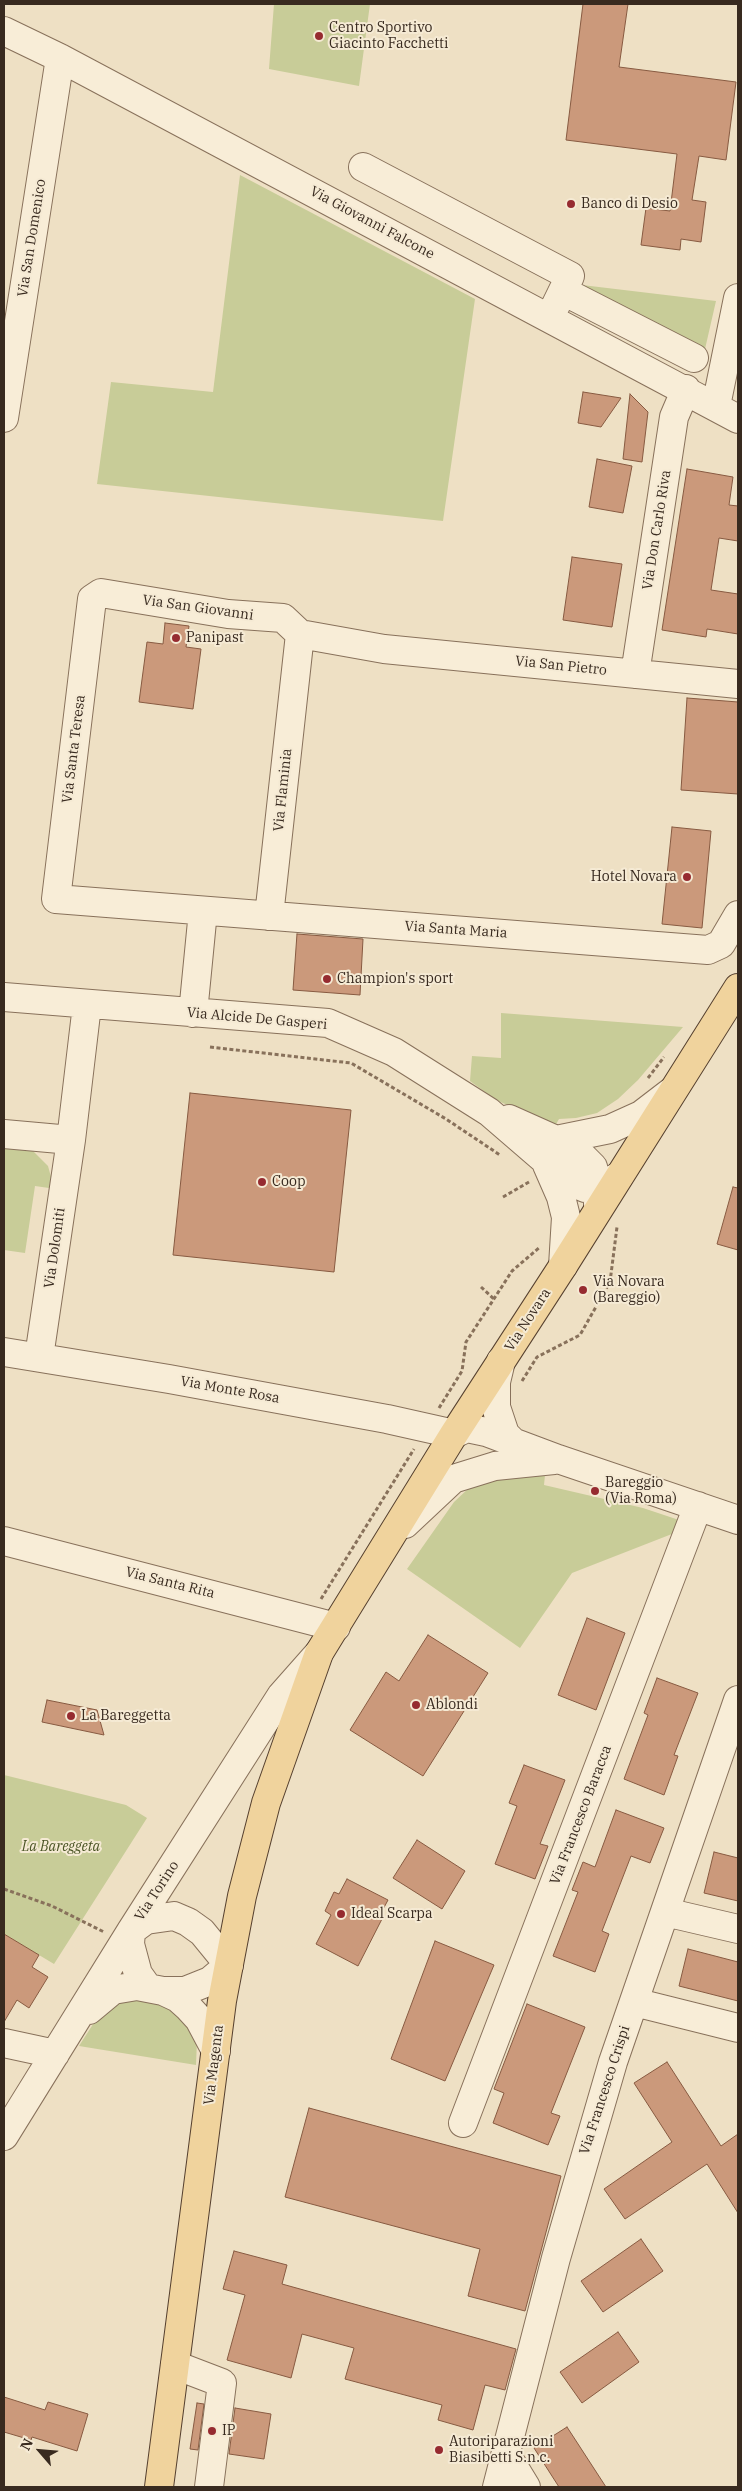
<!DOCTYPE html>
<style>
body{margin:0}
#map{position:relative;width:742px;height:2491px;overflow:hidden;background:#eee0c4;font-family:"IBM Plex Serif",serif}
canvas{display:block}
.frame{position:absolute;inset:0;border:5px solid #382a1f;pointer-events:none}
.north{position:absolute;left:15px;top:2426px;width:50px;height:50px;-webkit-text-stroke:4px #f5ead4;paint-order:stroke;rotate:297deg;font-size:14px;font-weight:700;line-height:20px;text-align:center;color:#382a1f}
.north::after{content:'';display:block;margin:auto;width:18px;height:22px;background:#382a1f;clip-path:polygon(50% 0,100% 100%,50% 72%,0 100%)}
</style>
<div id="map">
<canvas width="742" height="2491"></canvas>
<div class="frame"></div>
<div class="north">N</div>
</div>
<script>
const ctx = document.querySelector('canvas').getContext('2d');
ctx.lineJoin = 'round';
function paint(path, color) {
  ctx.fillStyle = color;
  ctx.fill(path, 'evenodd');
}
function poly(rows) {
  const path = new Path2D();
  for (const r of rows) {
    path.moveTo(r[0], r[1]);
    for (let i = 2; i < r.length; i += 2) path.lineTo(r[i], r[i + 1]);
  }
  return path;
}
function stroke(path, color, width, dash) {
  ctx.strokeStyle = color;
  ctx.lineWidth = width;
  ctx.lineCap = dash ? 'butt' : 'round';
  ctx.setLineDash(dash || []);
  ctx.stroke(path);
}
function label(font, color, halo, rows, align = 'center') {
  ctx.font = font + ' "IBM Plex Serif",serif';
  ctx.lineWidth = 4;
  ctx.setLineDash([]);
  ctx.textBaseline = 'middle';
  ctx.strokeStyle = halo;
  ctx.fillStyle = color;
  for (const [text, x, y, turn = 0] of rows) {
    ctx.save();
    ctx.translate(x, y);
    ctx.rotate((+turn || 0) * Math.PI / 180);
    ctx.textAlign = isNaN(turn) ? turn : align;
    if (halo) ctx.strokeText(text, 0, 0);
    ctx.fillText(text, 0, 0);
    ctx.restore();
  }
}
paint(poly([
 [274,4,370,4,359,86,269,69],
 [240,175,475,299,443,521,97,484,111,382,213,392],
 [582,285,716,301,705,349],
 [501,1013,683,1027,638,1080,618,1099,597,1113,576,1118,559,1119,555,1126,496,1100,470,1081,472,1056,501,1058],
 [4,1143,29,1147,48,1166,51,1177,49,1188,35,1186,25,1253,4,1250],
 [528,1472,545,1475,544,1485,643,1508,682,1521,677,1532,572,1573,520,1648,407,1569,454,1502,470,1487,488,1479],
 [4,1775,126,1805,147,1818,54,1964,4,1934],
 [134,1997,173,2006,197,2041,196,2065,79,2046,97,2018,110,2005]
]), '#c8cc98');
const building = poly([
 [583,4,628,4,619,67,736,82,726,160,699,156,692,200,706,202,701,242,681,239,680,250,641,245,646,208,670,211,677,154,566,140,583,4],
 [583,392,621,398,601,427,578,423,583,392],
 [630,394,648,412,642,462,623,459,630,394],
 [597,459,632,466,623,513,589,507,597,459],
 [687,469,733,477,729,505,738,506,738,541,719,538,711,590,738,594,738,634,707,629,706,637,662,630,687,469],
 [572,557,622,564,612,627,563,620,572,557],
 [165,623,189,626,186,647,201,649,193,709,139,702,147,642,163,644,165,623],
 [687,698,738,702,738,794,681,790,687,698],
 [672,827,711,831,702,928,662,924,672,827],
 [297,934,363,939,360,995,293,990,297,934],
 [190,1093,351,1110,334,1272,173,1255,190,1093],
 [733,1187,738,1188,738,1250,717,1244,733,1187],
 [587,1618,625,1633,596,1710,558,1695,587,1618],
 [428,1635,488,1673,423,1776,350,1730,386,1672,399,1681,428,1635],
 [657,1678,698,1693,674,1755,678,1756,664,1795,624,1779,648,1715,644,1713,657,1678],
 [47,1700,97,1710,104,1735,42,1722,47,1700],
 [524,1765,565,1780,540,1844,548,1846,535,1879,495,1864,517,1806,509,1803,524,1765],
 [616,1810,664,1828,650,1863,631,1856,602,1931,609,1934,595,1972,553,1956,578,1892,572,1890,583,1862,595,1867,616,1810],
 [417,1840,465,1871,442,1909,393,1878,417,1840],
 [714,1852,738,1858,738,1901,704,1893,714,1852],
 [347,1879,388,1900,380,1915,383,1917,358,1966,316,1944,331,1915,325,1911,334,1892,339,1894,347,1879],
 [4,1934,39,1955,32,1967,48,1977,29,2008,17,2000,4,2022,4,1934],
 [435,1941,494,1965,445,2081,391,2059,435,1941],
 [688,1949,738,1962,738,2001,679,1986,688,1949],
 [527,2004,585,2027,551,2113,560,2116,548,2145,493,2123,504,2093,494,2089,527,2004],
 [667,2062,721,2146,738,2134,738,2213,707,2164,625,2219,604,2189,672,2142,634,2083,667,2062],
 [309,2108,561,2176,525,2311,468,2296,480,2249,285,2197,309,2108],
 [641,2239,663,2271,603,2312,581,2281,641,2239],
 [234,2251,287,2265,282,2284,516,2349,505,2390,485,2385,473,2430,438,2420,442,2405,345,2379,354,2348,302,2334,291,2378,227,2360,245,2295,223,2289,234,2251],
 [618,2332,639,2362,582,2403,560,2372,618,2332],
 [4,2397,45,2410,48,2402,88,2414,77,2451,32,2437,31,2440,4,2432,4,2397],
 [197,2403,204,2404,198,2450,190,2449,197,2403],
 [235,2408,271,2414,264,2459,229,2454,235,2408],
 [567,2427,606,2487,559,2487,534,2448,567,2427]
]);
paint(building, '#cb997b');
stroke(building, '#875a41', 1);
const minor = poly([
 [4,31,60,58,738,419],
 [363,167,570,276,550,317],
 [563,291,694,358],
 [716,406,738,298],
 [4,418,60,58],
 [300,634,283,618,228,614,101,593,92,599,56,899,708,950,721,944,738,915],
 [635,674,674,417,686,389],
 [269,916,300,634,384,649,738,684],
 [4,997,328,1023,394,1052,489,1112,569,1181,585,1188,598,1188,619,1176],
 [193,1013,203,911],
 [509,1119,556,1140,582,1156,593,1167,598,1188,598,1204],
 [4,1134,71,1140],
 [556,1140,610,1129,641,1115,671,1092],
 [547,1165,561,1197,566,1217,563,1266],
 [4,1352,169,1379,387,1419,454,1434],
 [39,1357,71,1140,87,1005],
 [501,1361,496,1382,496,1407,505,1434,511,1440],
 [454,1434,467,1428,486,1432,558,1459,738,1520],
 [405,1524,453,1479,495,1466,554,1460],
 [4,1541,336,1627],
 [665,1912,738,1929],
 [163,1991,178,1998,188,2007,199,2019,216,2051],
 [634,2002,738,2028],
 [89,2010,113,1990,137,1986,163,1991,185,1991,210,1981,229,1965,202,1932,188,1922,174,1916,146,1920,131,1931,130,1944,138,1974,148,1988],
 [4,2043,55,2054],
 [463,2123,698,1506],
 [4,2136,131,1931,281,1696,319,1653],
 [175,2365,222,2383,209,2487],
 [503,2462,512,2464,526,2487],
 [497,2487,556,2258,613,2062,738,1700]
]);
const major = poly([
 [159,2487,222,2001,242,1896,266,1803,319,1653,454,1434,563,1266,738,988]
]);
stroke(minor, '#88715b', 30);
stroke(major, '#56402f', 30);
stroke(poly([
 [210,1047,351,1063,446,1119,500,1155],
 [648,1078,664,1057],
 [503,1197,529,1182],
 [481,1287,494,1299],
 [522,1381,537,1357,580,1335,610,1282,617,1227],
 [439,1408,462,1371,466,1342,512,1271,540,1247],
 [321,1599,414,1449],
 [4,1889,52,1906,104,1932]
]), '#88715b', 3, [4, 2.5]);
stroke(minor, '#f8edd7', 28);
stroke(major, '#f0d39d', 28);
for (const [x, y, r, color] of [
 [319,36,5,"#962b30"],
 [571,204,5,"#962b30"],
 [176,638,5,"#962b30"],
 [687,877,5,"#962b30"],
 [327,979,5,"#962b30"],
 [262,1182,5,"#962b30"],
 [583,1290,5,"#962b30"],
 [595,1491,5,"#962b30"],
 [416,1705,5,"#962b30"],
 [71,1716,5,"#962b30"],
 [341,1914,5,"#962b30"],
 [212,2431,5,"#962b30"],
 [439,2450,5,"#962b30"]
]) {
  const dot = new Path2D();
  dot.arc(x, y, r, 0, 2 * Math.PI);
  ctx.fillStyle = color;
  ctx.fill(dot);
  stroke(dot, '#f5ead4', 2);
}
label('14px', '#382a1f', '#f5ead4', [
 ["Centro Sportivo",329,28],
 ["Giacinto Facchetti",329,44],
 ["Banco di Desio",581,204],
 ["Panipast",186,638],
 ["Hotel Novara",677,877,"right"],
 ["Champion's sport",337,979],
 ["Coop",272,1182],
 ["Via Novara",593,1282],
 ["(Bareggio)",593,1298],
 ["Bareggio",605,1483],
 ["(Via Roma)",605,1499],
 ["Ablondi",426,1705],
 ["La Bareggetta",81,1716],
 ["Ideal Scarpa",351,1914],
 ["IP",222,2431],
 ["Autoriparazioni",449,2442],
 ["Biasibetti S.n.c.",449,2458]
], 'left');
label('14px', '#382a1f', '#f5ead4', [
 ["Via Giovanni Falcone",372,223,28],
 ["Via San Domenico",32,238,-81],
 ["Via Don Carlo Riva",657,530,-81],
 ["Via San Giovanni",198,608,8],
 ["Via San Pietro",561,666,6],
 ["Via Santa Teresa",74,749,-83],
 ["Via Flaminia",283,790,-84],
 ["Via Santa Maria",456,930,4],
 ["Via Alcide De Gasperi",257,1019,5],
 ["Via Dolomiti",55,1248,-82],
 ["Via Novara",528,1320,-57],
 ["Via Monte Rosa",230,1390,10],
 ["Via Santa Rita",170,1583,14],
 ["Via Francesco Baracca",581,1815,-69],
 ["Via Torino",157,1891,-57],
 ["Via Magenta",214,2065,-83],
 ["Via Francesco Crispi",605,2090,-72]
]);
label('italic 14px', '#4a5425', '#f5ead4', [
 ["La Bareggeta",61,1847]
]);
</script>
